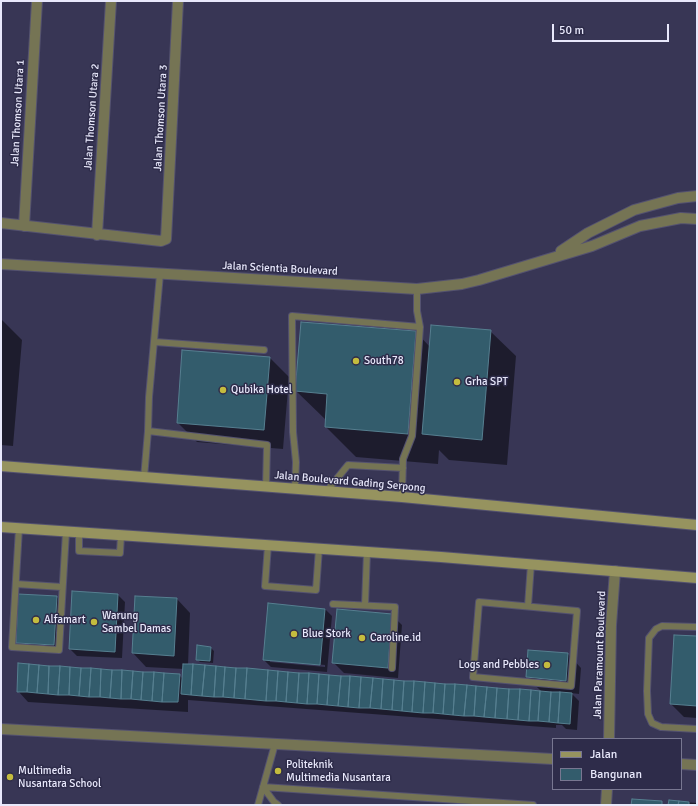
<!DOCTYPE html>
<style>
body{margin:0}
#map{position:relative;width:698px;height:806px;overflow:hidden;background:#383655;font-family:Signika,sans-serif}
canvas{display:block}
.frame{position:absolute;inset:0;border:2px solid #e8e8fb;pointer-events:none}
.legend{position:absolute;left:552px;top:738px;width:130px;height:52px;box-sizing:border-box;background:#2e2c4a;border:1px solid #787791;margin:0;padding:5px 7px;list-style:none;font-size:12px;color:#e8e8fb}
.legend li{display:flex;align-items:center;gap:8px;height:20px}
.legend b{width:20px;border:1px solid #787791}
.scale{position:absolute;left:552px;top:24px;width:117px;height:18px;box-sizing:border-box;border:2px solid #e8e8fb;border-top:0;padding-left:5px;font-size:12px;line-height:14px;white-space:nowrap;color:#e8e8fb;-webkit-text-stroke:3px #2e2c4a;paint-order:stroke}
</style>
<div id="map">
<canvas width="698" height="806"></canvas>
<div class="frame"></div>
<ul class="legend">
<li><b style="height:5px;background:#96935f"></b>Jalan</li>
<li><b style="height:11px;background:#335c6c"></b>Bangunan</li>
</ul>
<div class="scale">50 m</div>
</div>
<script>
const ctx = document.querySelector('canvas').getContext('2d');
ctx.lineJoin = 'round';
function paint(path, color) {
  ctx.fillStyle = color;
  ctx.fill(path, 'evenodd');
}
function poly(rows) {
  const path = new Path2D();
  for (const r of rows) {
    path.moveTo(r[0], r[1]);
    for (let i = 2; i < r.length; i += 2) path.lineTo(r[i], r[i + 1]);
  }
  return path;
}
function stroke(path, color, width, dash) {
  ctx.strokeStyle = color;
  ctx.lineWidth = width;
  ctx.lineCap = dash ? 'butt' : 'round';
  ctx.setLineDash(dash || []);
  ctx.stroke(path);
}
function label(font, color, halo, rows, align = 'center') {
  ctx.font = font + ' Signika,sans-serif';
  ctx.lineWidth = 3;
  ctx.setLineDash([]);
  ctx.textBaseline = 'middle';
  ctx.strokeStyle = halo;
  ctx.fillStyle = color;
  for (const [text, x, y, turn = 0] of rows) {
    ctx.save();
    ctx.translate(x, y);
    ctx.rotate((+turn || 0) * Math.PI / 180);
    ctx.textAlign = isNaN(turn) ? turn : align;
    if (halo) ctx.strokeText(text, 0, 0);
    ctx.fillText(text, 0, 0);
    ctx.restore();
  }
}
paint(poly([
 [1,319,22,340,13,446,1,445],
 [490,331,516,356,507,465,449,460,439,450,438,464,356,457,326,427,326,420,296,391,416,332,430,347],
 [270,358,289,377,283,449,197,442,178,423],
 [118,595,125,602,122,658,77,656,70,649],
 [57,597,63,604,61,652,23,649,17,643],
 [136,597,177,599,190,613,188,665,542,692,527,677,529,651,568,654,581,668,579,694,571,693,579,701,577,730,566,729,562,725,556,725,556,728,188,700,188,712,28,702,18,691,179,675,183,679,184,669,146,667,133,653],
 [325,609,332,616,327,672,271,667,264,660],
 [270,660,325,665,325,667,270,662],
 [392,615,402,625,398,678,344,673,333,662],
 [697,637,697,718,684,717,671,704],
 [211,648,214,651,213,663,200,662,197,659],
 [670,801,697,803,697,805,669,805]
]), '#0007');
const building = poly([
 [301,322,416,331,408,434,325,427,327,394,295,391,301,322],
 [431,325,491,330,482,440,422,434,431,325],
 [182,350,270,357,264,430,177,423,182,350],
 [72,591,118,594,115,652,69,649,72,591],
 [18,594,57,596,54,645,16,643,18,594],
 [135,596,177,598,174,656,132,653,135,596],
 [268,603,325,609,320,665,263,660,268,603],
 [337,609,392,614,388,668,332,663,337,609],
 [674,635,697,636,697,706,670,704,674,635],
 [197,645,211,647,210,661,196,660,197,645],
 [528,650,568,653,566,681,526,677,528,650],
 [18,663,29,664,27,692,17,692,18,663],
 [29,664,39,665,37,693,27,692,29,664],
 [183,664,193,664,191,695,181,694,183,664],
 [193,664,205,665,202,696,191,695,193,664],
 [39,665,49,666,48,694,37,693,39,665],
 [205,665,216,666,214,697,202,696,205,665],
 [49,666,60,666,58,695,48,694,49,666],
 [60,666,70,667,69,695,58,695,60,666],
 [216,666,225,667,223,697,214,697,216,666],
 [70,667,81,668,79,696,69,695,70,667],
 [225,667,236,668,234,698,223,697,225,667],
 [81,668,91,668,89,697,79,696,81,668],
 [91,668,101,669,100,697,89,697,91,668],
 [236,668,247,668,245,699,234,698,236,668],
 [247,668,268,670,266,701,245,699,247,668],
 [101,669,112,670,110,698,100,697,101,669],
 [112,670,122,670,121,699,110,698,112,670],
 [122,670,133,671,131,699,121,699,122,670],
 [268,670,278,671,276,701,266,701,268,670],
 [133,671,143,672,141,700,131,699,133,671],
 [278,671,288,672,286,702,276,701,278,671],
 [143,672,154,672,152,701,141,700,143,672],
 [154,672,164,673,162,702,152,701,154,672],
 [288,672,299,673,297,703,286,702,288,672],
 [164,673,180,674,178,702,162,702,164,673],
 [299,673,309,673,307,704,297,703,299,673],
 [309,673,319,674,317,704,307,704,309,673],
 [319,674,329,675,327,705,317,704,319,674],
 [329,675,341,676,338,706,327,705,329,675],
 [341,676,350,676,348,707,338,706,341,676],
 [350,676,361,677,359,708,348,707,350,676],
 [361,677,373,678,370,708,359,708,361,677],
 [373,678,383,679,381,709,370,708,373,678],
 [383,679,394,680,392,710,381,709,383,679],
 [394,680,404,681,402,711,392,710,394,680],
 [404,681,414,681,412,712,402,711,404,681],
 [414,681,425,682,423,713,412,712,414,681],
 [425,682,435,683,433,713,423,713,425,682],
 [435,683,445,684,443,714,433,713,435,683],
 [445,684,455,684,453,715,443,714,445,684],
 [455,684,467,685,464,716,453,715,455,684],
 [467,685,476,686,474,716,464,716,467,685],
 [476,686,487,687,484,717,474,716,476,686],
 [487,687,497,688,495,718,484,717,487,687],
 [497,688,509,689,507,719,495,718,497,688],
 [509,689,520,689,518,720,507,719,509,689],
 [520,689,531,690,529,721,518,720,520,689],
 [531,690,540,691,538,721,529,721,531,690],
 [540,691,551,692,549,722,538,721,540,691],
 [551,692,560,692,558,723,549,722,551,692],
 [560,692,572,693,570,724,558,723,560,692],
 [632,799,662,801,662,805,631,805,632,799],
 [669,800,679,801,678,805,668,805,669,800],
 [679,801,689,802,689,805,678,805,679,801]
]);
paint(building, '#335c6c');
stroke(building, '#567f90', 1);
const service = poly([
 [417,289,417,311,420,327],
 [155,342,264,350],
 [148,431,149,397,160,274],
 [144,478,148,431,267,445,266,487],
 [295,489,296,462,293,432,292,316,420,327,412,436,403,459,402,497],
 [326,492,348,465,403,468],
 [19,528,12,647,59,650,66,532],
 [79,532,79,551,120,553,121,535],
 [268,545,265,586,316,590,319,548],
 [16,584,62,587],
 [479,602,577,611,571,686,473,677,479,602],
 [333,604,395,607,392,668],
 [365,605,367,552],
 [528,606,531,564],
 [697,627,662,626,656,629,649,638,647,691,648,714,652,723,661,727,697,729],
 [263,787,533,805],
 [263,787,274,802,278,805],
 [258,805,275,744]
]);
const minor = poly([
 [1,223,161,241,166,239,178,1],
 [24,226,37,1],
 [97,235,111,1],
 [561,251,588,233,634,210,678,198,697,196],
 [1,264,417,289,462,284,479,280,592,246,640,226,681,218,697,219],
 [1,729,553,759],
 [609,739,611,625,615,571],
 [681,764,697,765],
 [606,805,607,789]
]);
const secondary = poly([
 [1,466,402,497,697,525],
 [1,527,441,557,697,578]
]);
stroke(service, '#545270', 8);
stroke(minor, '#545270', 12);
stroke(secondary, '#545270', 12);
stroke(service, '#757454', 6);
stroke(minor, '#757454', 10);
stroke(secondary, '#96935f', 10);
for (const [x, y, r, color] of [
 [356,361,4,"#c4bc3e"],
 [457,382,4,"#c4bc3e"],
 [223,390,4,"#c4bc3e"],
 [36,620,4,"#c4bc3e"],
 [94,622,4,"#c4bc3e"],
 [294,634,4,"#c4bc3e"],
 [362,638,4,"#c4bc3e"],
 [547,665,4,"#c4bc3e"],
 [278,771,4,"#c4bc3e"],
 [10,777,4,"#c4bc3e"]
]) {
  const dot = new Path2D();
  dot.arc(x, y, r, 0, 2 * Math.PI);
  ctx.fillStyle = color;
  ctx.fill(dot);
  stroke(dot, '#2e2c4a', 1.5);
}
label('11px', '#e8e8fb', '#2e2c4a', [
 ["Jalan Thomson Utara 1",18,113,-87],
 ["Jalan Thomson Utara 2",92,117,-86],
 ["Jalan Thomson Utara 3",161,118,-87],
 ["Jalan Scientia Boulevard",280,269,3],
 ["Jalan Boulevard Gading Serpong",350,482,5],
 ["Jalan Paramount Boulevard",600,655,-88]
]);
label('11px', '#e8e8fb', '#2e2c4a', [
 ["South78",364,361],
 ["Grha SPT",465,382],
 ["Qubika Hotel",231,390],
 ["Warung",102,616],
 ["Sambel Damas",102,629],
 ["Alfamart",44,620],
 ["Blue Stork",302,634],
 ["Caroline.id",370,638],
 ["Logs and Pebbles",539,665,"right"],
 ["Politeknik",286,765],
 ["Multimedia Nusantara",286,778],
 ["Multimedia",18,771],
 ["Nusantara School",18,784]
], 'left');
</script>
